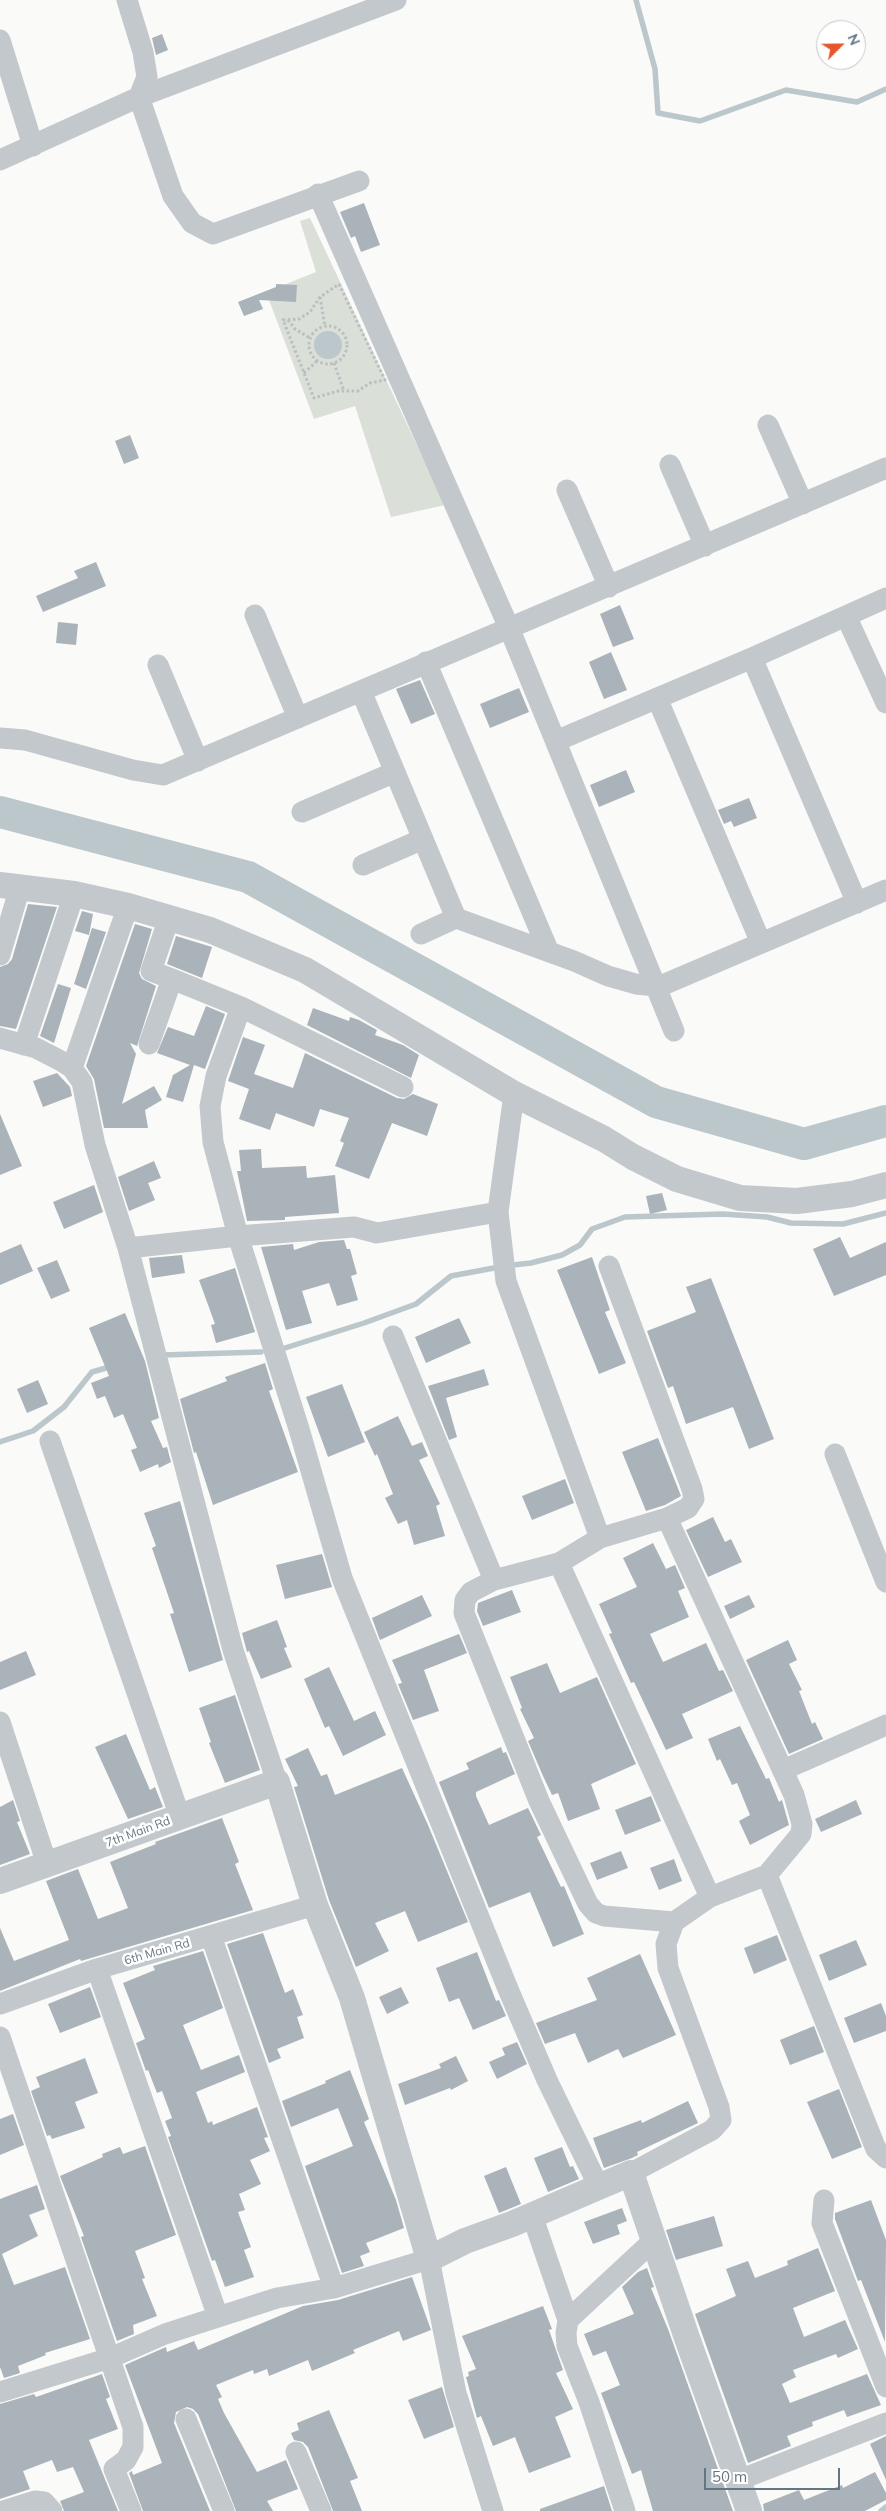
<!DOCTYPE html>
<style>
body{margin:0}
#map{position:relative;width:886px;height:2511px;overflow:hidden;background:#fafaf8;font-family:Mulish,sans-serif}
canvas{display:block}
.north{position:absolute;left:816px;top:20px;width:50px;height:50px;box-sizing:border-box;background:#fff;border:1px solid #c1c8cd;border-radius:50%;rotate:67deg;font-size:14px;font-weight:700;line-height:20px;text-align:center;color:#657683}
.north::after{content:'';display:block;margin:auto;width:18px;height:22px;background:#e4572e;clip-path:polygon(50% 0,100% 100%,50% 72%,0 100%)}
.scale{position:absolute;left:704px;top:2468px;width:136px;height:22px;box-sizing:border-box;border:2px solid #657683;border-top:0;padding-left:6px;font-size:15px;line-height:18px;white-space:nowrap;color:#657683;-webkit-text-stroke:4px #fff;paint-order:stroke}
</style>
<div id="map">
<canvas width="886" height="2511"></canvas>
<div class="north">N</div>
<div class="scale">50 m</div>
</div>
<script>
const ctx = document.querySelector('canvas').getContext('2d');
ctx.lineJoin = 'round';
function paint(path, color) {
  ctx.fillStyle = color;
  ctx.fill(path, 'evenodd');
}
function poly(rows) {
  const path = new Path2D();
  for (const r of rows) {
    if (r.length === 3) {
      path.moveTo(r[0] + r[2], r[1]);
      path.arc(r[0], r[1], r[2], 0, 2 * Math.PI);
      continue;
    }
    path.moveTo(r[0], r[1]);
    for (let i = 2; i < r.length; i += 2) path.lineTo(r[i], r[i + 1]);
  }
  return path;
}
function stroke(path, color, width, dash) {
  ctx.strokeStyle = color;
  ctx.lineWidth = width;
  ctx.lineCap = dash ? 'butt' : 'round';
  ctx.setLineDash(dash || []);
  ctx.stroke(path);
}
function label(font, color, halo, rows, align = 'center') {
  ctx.font = font + ' Mulish,sans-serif';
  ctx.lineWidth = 5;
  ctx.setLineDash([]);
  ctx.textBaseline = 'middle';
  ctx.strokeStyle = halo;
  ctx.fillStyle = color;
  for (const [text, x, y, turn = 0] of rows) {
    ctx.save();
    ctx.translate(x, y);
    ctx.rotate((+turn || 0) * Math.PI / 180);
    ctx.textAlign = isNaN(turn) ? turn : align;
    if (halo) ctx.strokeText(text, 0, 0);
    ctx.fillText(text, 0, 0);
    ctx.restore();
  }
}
paint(poly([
 [310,218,445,505,391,517,355,406,314,419,266,292,316,272,300,221]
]), '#dadfd7');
paint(poly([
 [328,345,14]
]), '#bbc7cb');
stroke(poly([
 [636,0,655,69,658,113,700,121,786,90,857,102,886,89],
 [513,1265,531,1263,562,1255,580,1245,592,1229,625,1217,723,1214,767,1217,791,1223,843,1224,886,1213],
 [285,1348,364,1323,416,1304,451,1276,494,1268],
 [163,1355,261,1352],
 [0,1442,33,1431,64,1407,92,1372,113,1366],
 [881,2511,886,2507]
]), '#bbc7cb', 5.5);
stroke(poly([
 [0,812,248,877,656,1102,804,1144,886,1121]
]), '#bbc7cb', 32);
paint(poly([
 [162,34,168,50,156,55,152,38],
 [364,203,380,245,361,252,355,236,351,238,340,212],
 [276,284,297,285,296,302,259,300,263,309,244,316,238,302,276,287],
 [130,435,139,458,124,464,115,441],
 [96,562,106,586,43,612,36,596,78,578,74,571],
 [620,605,634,639,613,647,600,614],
 [58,622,78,624,76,645,56,643],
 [611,652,627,690,604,699,589,662],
 [420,680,435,714,411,724,396,689],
 [519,688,529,712,490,728,480,704],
 [626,770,635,792,599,807,590,785],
 [749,798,757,818,734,827,731,821,724,824,718,810],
 [28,904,57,907,16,1029,0,1026,0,967,8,964,12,959],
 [82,911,93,914,89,935,75,931],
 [135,924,152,929,139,973,142,979,156,986,137,1046,130,1043,136,1054,122,1104,154,1086,162,1100,145,1110,148,1128,104,1128,94,1079,86,1066],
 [92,928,106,932,86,989,74,984],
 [176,936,212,947,202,978,167,964],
 [58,984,71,988,54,1043,40,1036],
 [206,1006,225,1014,205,1069,194,1065,183,1102,166,1097,173,1075,190,1065,157,1053,168,1027,194,1036],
 [313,1008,349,1021,350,1017,359,1020,377,1030,375,1035,403,1045,419,1055,411,1078,307,1025],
 [243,1037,265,1045,254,1074,293,1088,305,1053,397,1098,404,1099,413,1094,438,1104,427,1136,392,1123,369,1179,335,1166,344,1143,340,1141,349,1118,320,1109,314,1127,276,1113,270,1130,239,1119,249,1089,228,1081],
 [57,1073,70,1087,72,1096,43,1107,33,1081],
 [0,1114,22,1166,0,1175],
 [261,1149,262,1168,306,1166,307,1178,335,1175,339,1213,285,1217,285,1220,247,1221,237,1171,241,1171,239,1150],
 [154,1161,161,1178,148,1183,155,1200,129,1211,118,1177],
 [94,1185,103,1212,64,1229,53,1202],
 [662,1193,667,1210,650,1214,646,1196],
 [840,1237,850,1258,886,1242,886,1275,834,1296,813,1249],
 [344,1240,347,1249,350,1249,357,1274,351,1276,358,1300,337,1306,329,1283,302,1291,312,1323,286,1330,261,1247,293,1244,294,1250,319,1242],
 [21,1244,33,1271,0,1285,0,1253],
 [182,1255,185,1273,152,1278,149,1258],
 [592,1257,610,1310,605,1312,626,1363,599,1374,557,1270],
 [57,1260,70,1291,51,1299,37,1268],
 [235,1268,255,1332,216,1343,211,1325,215,1324,199,1280],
 [711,1278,774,1439,749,1449,733,1407,686,1424,673,1386,668,1388,647,1331,696,1312,686,1287],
 [125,1313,145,1361,159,1418,151,1421,163,1448,167,1447,171,1462,159,1468,158,1464,140,1472,131,1450,137,1448,123,1414,114,1418,105,1396,97,1399,91,1383,109,1376,89,1328],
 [459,1318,471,1343,426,1363,415,1337],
 [265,1363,273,1389,269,1391,298,1472,213,1505,196,1452,194,1453,180,1399,227,1381,225,1377],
 [484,1369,489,1385,446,1398,457,1437,449,1440,428,1386],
 [38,1380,48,1404,27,1413,17,1389],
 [342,1384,365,1442,328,1457,306,1397],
 [398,1416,412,1446,422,1442,428,1456,419,1460,440,1504,436,1506,445,1536,414,1545,407,1520,398,1524,385,1498,393,1494,377,1454,375,1456,364,1432],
 [658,1438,681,1496,665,1505,646,1511,622,1452],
 [565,1479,574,1503,532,1520,522,1496],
 [180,1501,223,1660,189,1672,170,1614,174,1613,152,1548,156,1546,144,1513],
 [713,1517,725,1542,731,1539,742,1562,708,1577,686,1530],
 [653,1543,666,1569,675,1565,685,1588,678,1591,689,1617,650,1634,663,1662,706,1643,719,1671,723,1670,733,1691,682,1714,693,1738,666,1750,634,1682,631,1683,609,1634,612,1633,599,1604,637,1587,623,1558],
 [322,1554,332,1587,285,1599,276,1565],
 [512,1590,521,1612,483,1626,477,1611,478,1603],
 [422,1595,432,1616,380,1640,372,1618],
 [749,1595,755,1607,730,1619,724,1606],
 [277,1620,287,1647,284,1648,292,1667,261,1679,249,1651,247,1652,242,1633],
 [459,1634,467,1653,424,1670,439,1711,413,1720,398,1684,402,1683,392,1660],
 [788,1640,797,1660,789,1664,802,1690,799,1691,812,1724,815,1722,823,1739,789,1754,746,1660],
 [26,1651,36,1675,0,1690,0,1662],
 [547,1663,560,1693,597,1677,636,1764,591,1784,600,1809,568,1821,558,1793,552,1795,543,1776,528,1741,534,1738,520,1709,522,1708,510,1677],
 [329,1667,354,1721,375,1711,386,1735,343,1756,329,1726,325,1728,304,1679],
 [235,1695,260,1770,225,1783,209,1743,211,1742,199,1708],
 [740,1726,766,1779,769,1778,779,1802,782,1800,789,1825,750,1845,739,1821,750,1815,737,1783,732,1785,720,1759,717,1761,708,1739],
 [126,1734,150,1790,155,1787,163,1807,128,1819,95,1747],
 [501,1747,503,1753,506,1752,515,1774,476,1792,476,1796,489,1825,528,1808,541,1835,537,1837,561,1887,564,1886,584,1934,553,1947,530,1892,489,1908,439,1782,469,1769,466,1763],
 [308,1748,321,1776,327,1774,335,1795,402,1768,428,1825,468,1922,418,1942,405,1911,375,1923,389,1951,356,1967,329,1900,294,1787,298,1786,285,1759],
 [651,1796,661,1821,625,1835,615,1810],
 [13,1800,20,1821,17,1822,30,1854,0,1865,0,1807],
 [856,1800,862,1814,821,1832,815,1819],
 [222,1818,239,1862,235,1864,253,1910,81,1961,80,1959,0,1991,0,1928,14,1961,69,1940,46,1881,78,1869,98,1919,128,1908,110,1862,156,1844,155,1842],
 [621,1851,628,1868,597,1880,590,1863],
 [674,1859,682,1881,659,1890,650,1868],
 [263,1933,285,1993,293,1989,303,2015,297,2017,304,2038,277,2049,281,2058,269,2063,227,1944],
 [777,1935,787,1960,754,1974,744,1948],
 [856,1940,867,1965,829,1981,819,1955],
 [203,1951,223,2008,183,2025,201,2070,239,2055,245,2072,196,2092,208,2123,212,2121,213,2125,257,2107,268,2137,264,2138,270,2151,250,2160,261,2184,239,2194,245,2210,238,2212,251,2247,244,2250,254,2277,225,2287,215,2260,212,2261,168,2137,171,2136,165,2121,172,2118,162,2091,157,2093,148,2070,146,2071,136,2043,145,2039,123,1983,155,1970,153,1966],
 [477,1952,496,2001,499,2000,506,2016,473,2030,459,1998,449,2002,436,1968],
 [640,1954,676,2035,623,2058,618,2049,588,2063,575,2033,545,2044,536,2023,597,2000,587,1978],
 [90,1987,101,2017,60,2033,48,2004],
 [401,1987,409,2003,387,2014,379,1997],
 [881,2003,886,2016,886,2031,854,2043,844,2018],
 [814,2026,824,2052,790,2065,780,2040],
 [517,2042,527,2064,497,2079,489,2062,505,2055,502,2048],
 [456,2056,468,2081,451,2090,450,2088,405,2105,398,2084,441,2068,439,2064],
 [85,2058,98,2093,75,2102,85,2128,52,2139,50,2135,47,2136,31,2091,40,2087,36,2077],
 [350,2070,369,2119,364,2122,396,2200,404,2228,366,2243,370,2252,360,2256,364,2266,342,2273,305,2166,353,2146,338,2108,291,2127,282,2101,326,2083,325,2081],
 [839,2089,862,2147,832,2159,807,2102],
 [688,2101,698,2123,637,2152,638,2155,632,2158,604,2168,593,2138,641,2120,642,2123],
 [13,2114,24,2145,0,2155,0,2119],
 [145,2146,176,2235,135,2251,145,2278,142,2279,157,2316,133,2325,134,2334,117,2341,81,2237,84,2236,60,2176,103,2157,102,2154,120,2147,123,2154],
 [562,2147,570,2167,573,2166,579,2179,548,2192,534,2158],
 [506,2167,521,2204,499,2213,484,2176],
 [37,2185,45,2209,29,2215,38,2236,2,2254,14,2285,65,2267,90,2339,45,2353,46,2355,18,2366,20,2373,4,2378,0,2367,0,2199],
 [871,2200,886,2240,885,2342,861,2280,858,2281,835,2219,835,2213],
 [622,2208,627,2221,617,2225,620,2234,593,2244,584,2222],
 [714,2216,723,2246,676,2260,666,2230],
 [818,2248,835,2291,793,2308,804,2337,845,2320,858,2349,838,2358,836,2354,793,2370,796,2377,782,2384,790,2403,867,2374,881,2405,847,2417,844,2410,812,2422,813,2426,787,2436,791,2446,748,2463,695,2314,736,2296,726,2269,748,2261,755,2278,788,2265,787,2261],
 [647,2268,654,2287,651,2288,668,2329,733,2511,653,2511,641,2470,632,2474,601,2393,620,2385,606,2351,593,2356,584,2334,634,2314,622,2287,638,2272],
 [412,2277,431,2330,403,2341,399,2331,353,2350,355,2353,312,2371,308,2360,269,2376,267,2369,254,2374,253,2370,216,2385,222,2397,218,2399,224,2413,257,2472,286,2460,298,2489,267,2501,273,2511,236,2511,198,2414,193,2409,187,2407,176,2412,174,2423,210,2511,143,2511,129,2473,132,2471,133,2475,162,2463,125,2365,166,2347,167,2352,194,2341,198,2350,303,2306,338,2300],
 [543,2306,552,2329,549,2330,563,2370,556,2373,573,2409,555,2417,571,2457,529,2473,515,2437,493,2446,481,2416,477,2418,466,2377,469,2376,468,2372,476,2369,462,2336],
 [102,2374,110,2397,106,2399,118,2429,89,2440,118,2511,64,2511,60,2501,84,2492,73,2467,57,2472,52,2460,23,2471,30,2489,0,2499,0,2404,34,2394,36,2397],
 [442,2387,454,2427,424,2439,408,2400],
 [329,2410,358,2478,350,2481,362,2511,333,2511,308,2447,303,2442,294,2440,291,2433,299,2430,297,2423],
 [886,2436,886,2480,870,2444],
 [875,2472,886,2493,886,2500,865,2511,764,2511,763,2504,799,2490,804,2500,842,2485,843,2488],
 [604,2486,612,2511,540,2511,540,2509]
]), '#aab3b9');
stroke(poly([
 [339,284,385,380,370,383,358,391,338,391,314,398,283,320,299,319,310,312,320,297,339,284],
 [320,297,325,326],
 [288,320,295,329,310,338],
 [328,345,19],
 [334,363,344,391],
 [304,373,317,361]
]), '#bbbfc2', 3, [2.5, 2.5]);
stroke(poly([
 [0,40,33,146],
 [0,160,139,97,147,77,143,52,127,0],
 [359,181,213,234,192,223,173,196,139,97,396,0],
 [318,194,510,630,674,1031],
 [768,425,803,504],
 [670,465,705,546],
 [567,490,609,587],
 [255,615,298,718],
 [846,616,886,703],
 [752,658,857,903],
 [426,662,549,952],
 [158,665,198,761],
 [361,691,456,918],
 [657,698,761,943],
 [0,738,25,740,133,770,163,775,886,468],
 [556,741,752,658,886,598],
 [302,812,395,772],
 [363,865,423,839],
 [421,934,456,918,574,961,608,976,636,984,656,986,665,984,886,890],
 [0,955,20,887],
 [241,1007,403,1087],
 [0,1038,36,1048,63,1062,72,1068,82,1082,95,1145,128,1248,233,1650,277,1782],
 [149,1044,172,979,151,971,169,918],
 [24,1045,74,894],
 [72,1068,128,906],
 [514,1094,498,1212,506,1281,600,1538,559,1563,710,1897],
 [498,1212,377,1233,354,1227,238,1236,299,1429,342,1578,508,1989,547,2080,599,2187],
 [128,1248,238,1236,213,1142,210,1106,216,1076,241,1007,172,979],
 [609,1266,692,1489,694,1499,688,1508,667,1518,794,1795,802,1824,801,1834,767,1875,710,1897,674,1922,666,1944,668,1968,719,2107,721,2120,712,2130,631,2173],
 [393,1336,494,1580],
 [50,1441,180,1817],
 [835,1454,886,1582],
 [600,1538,667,1518],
 [559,1563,494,1580,471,1592,465,1600,464,1613,539,1801,588,1904,596,1913,604,1916,674,1922],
 [0,1722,47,1864],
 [783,1770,886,1725],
 [767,1875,876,2149,886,2158],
 [211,1936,334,2288],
 [97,1969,218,2317],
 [0,2004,97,1969,315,1905],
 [0,2037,133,2427,133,2447,126,2460,114,2469,131,2511],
 [824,2200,822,2223,886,2387],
 [532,2215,568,2320],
 [0,2392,110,2358,165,2334,277,2298,334,2288,429,2259,456,2393,493,2511],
 [186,2419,224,2511],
 [296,2452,321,2511],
 [739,2480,886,2423],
 [3,2511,35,2501,44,2502,52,2511],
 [625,2511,589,2402,567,2346,566,2333,568,2320,654,2240]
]), '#c3c8cc', 21);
stroke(poly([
 [0,885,74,894,128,906,210,930,305,970,514,1094,604,1139,633,1157,677,1179,740,1198,797,1201,852,1194,886,1185],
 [0,1881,277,1782,315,1905,352,1998,429,2259,465,2241,512,2224,631,2173,687,2338,749,2511]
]), '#c3c8cc', 26);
label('12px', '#657683', '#fff', [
 ["7th Main Rd",138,1832,-20],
 ["6th Main Rd",157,1952,-16]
]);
</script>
